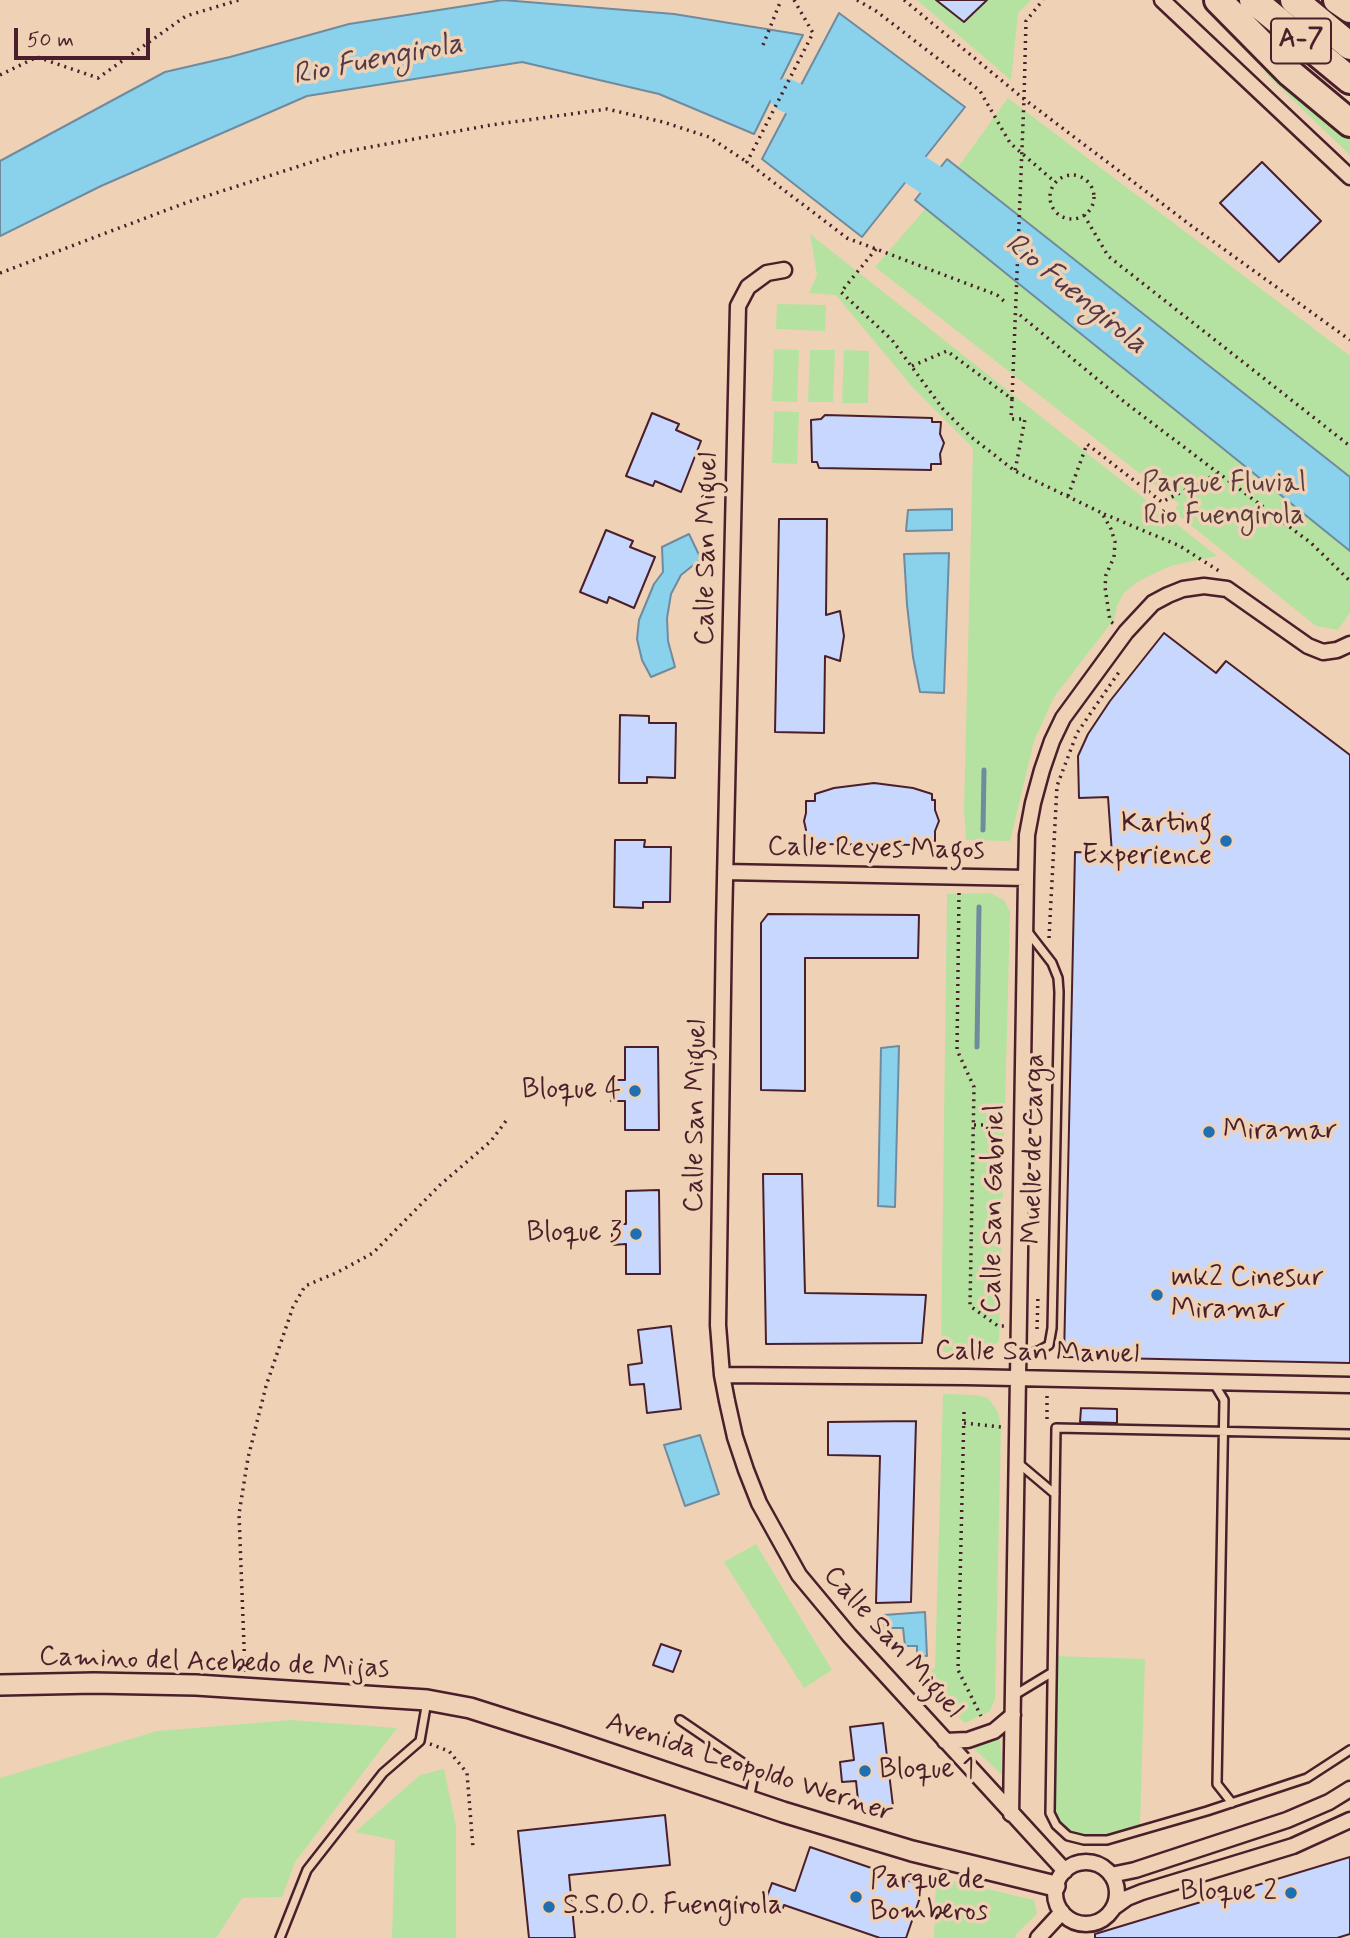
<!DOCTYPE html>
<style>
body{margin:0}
#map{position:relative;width:1350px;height:1938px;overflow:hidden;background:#efd2b5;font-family:Mynerve,sans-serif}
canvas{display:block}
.scale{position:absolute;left:14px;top:28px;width:136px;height:32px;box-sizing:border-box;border:4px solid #4a1f2b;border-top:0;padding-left:9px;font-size:21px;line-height:24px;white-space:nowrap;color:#4a1f2b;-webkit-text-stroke:5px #efd2b5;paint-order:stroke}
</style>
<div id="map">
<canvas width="1350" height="1938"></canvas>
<div class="scale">50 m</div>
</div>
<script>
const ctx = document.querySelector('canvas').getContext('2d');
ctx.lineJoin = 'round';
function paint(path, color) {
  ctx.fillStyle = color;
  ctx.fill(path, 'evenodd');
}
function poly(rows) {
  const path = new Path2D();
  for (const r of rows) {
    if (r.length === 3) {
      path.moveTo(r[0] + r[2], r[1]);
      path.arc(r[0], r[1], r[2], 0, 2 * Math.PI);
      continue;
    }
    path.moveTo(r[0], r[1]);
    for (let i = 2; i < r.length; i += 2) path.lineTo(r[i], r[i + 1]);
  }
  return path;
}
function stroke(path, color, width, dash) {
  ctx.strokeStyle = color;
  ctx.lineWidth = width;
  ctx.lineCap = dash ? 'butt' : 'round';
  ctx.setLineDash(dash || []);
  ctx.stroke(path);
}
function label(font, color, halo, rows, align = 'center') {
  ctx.font = font + ' Mynerve,sans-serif';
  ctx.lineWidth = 7;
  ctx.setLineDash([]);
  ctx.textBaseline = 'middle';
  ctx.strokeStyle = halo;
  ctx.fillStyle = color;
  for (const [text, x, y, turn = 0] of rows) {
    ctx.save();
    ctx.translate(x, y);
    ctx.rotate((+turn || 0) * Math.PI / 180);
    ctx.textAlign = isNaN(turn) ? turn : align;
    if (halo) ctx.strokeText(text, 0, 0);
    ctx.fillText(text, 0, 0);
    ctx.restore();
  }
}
paint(poly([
 [917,0,1031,0,1018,13,1011,80],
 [1270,67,1350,136,1350,155,1264,72],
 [1008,98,1350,356,1350,477,958,167],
 [926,208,1350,551,1350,613,1338,630,1316,626,1173,511,1179,504,875,267],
 [810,234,1217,556,1174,565,1157,572,1137,582,1123,594,1117,606,1115,618,1054,697,1034,741,1010,841,966,840,964,809,973,448,913,388,836,295,809,293,817,275],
 [777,304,826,305,825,331,776,329],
 [774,349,799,350,797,402,772,401],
 [810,350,835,350,833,402,808,402],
 [844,350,869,351,868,403,842,403],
 [774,411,799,412,797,464,772,463],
 [990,893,1004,900,1010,912,999,1341,985,1353,941,1352,947,894],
 [943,1394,975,1395,988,1398,998,1412,1001,1427,995,1699,990,1711,965,1723,952,1711,955,1708,929,1671,935,1668],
 [756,1544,832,1670,804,1688,724,1562],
 [1055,1656,1145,1659,1140,1827,1107,1835,1085,1836,1070,1833,1059,1823,1053,1811],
 [291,1720,397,1728,295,1862,282,1897,242,1898,216,1938,0,1938,0,1778,157,1731],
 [1000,1735,1002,1775,969,1744,991,1740],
 [444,1769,456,1826,456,1938,392,1938,395,1840,355,1832,420,1775],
 [936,1877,1034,1900,1037,1914,1016,1934,1015,1938,934,1938]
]), '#b5e2a0');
const water = poly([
 [503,0,674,14,803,35,754,134,659,94,522,62,307,96,101,186,0,236,0,161,165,72,230,57,349,24,503,0],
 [839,13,965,107,862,237,762,159,839,13],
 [947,159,1350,477,1350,551,915,200,947,159],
 [952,509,952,530,906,531,908,510,952,509],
 [689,534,701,559,681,575,671,594,667,618,668,641,675,667,651,677,642,660,637,639,639,620,654,584,663,572,662,547,689,534],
 [949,553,944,693,920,692,913,657,907,605,904,554,949,553],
 [899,1046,895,1207,878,1206,881,1048,899,1046],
 [700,1435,719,1494,685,1506,664,1445,700,1435],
 [925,1612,927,1656,917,1655,917,1646,905,1646,903,1628,884,1628,884,1615,925,1612]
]);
paint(water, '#8ad1eb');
stroke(water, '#708a9e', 2);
stroke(poly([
 [983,830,984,770],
 [977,1047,979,907]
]), '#708a9e', 5);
stroke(poly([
 [786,95,835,119],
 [878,145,931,180,965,207]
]), '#8ad1eb', 33);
const building = poly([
 [936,0,987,0,964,22,936,0],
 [1262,162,1321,221,1279,262,1220,203,1262,162],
 [652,413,679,424,676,430,701,441,681,492,655,481,653,486,626,476,652,413],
 [825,415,932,418,932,422,941,422,940,434,944,443,940,454,941,464,931,464,931,470,819,468,817,462,812,462,811,420,821,419,825,415],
 [779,519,827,519,826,615,840,611,844,636,840,661,825,656,824,733,775,732,779,519],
 [606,530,633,541,630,547,655,557,634,608,609,597,607,603,580,592,606,530],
 [1164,633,1216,673,1226,661,1350,755,1350,1363,1064,1357,1075,852,1112,854,1108,797,1079,798,1078,756,1088,734,1110,701,1164,633],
 [620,715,649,716,649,723,676,723,675,778,647,777,647,783,619,783,620,715],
 [874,783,913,788,932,794,932,800,935,800,935,810,939,821,935,831,935,841,925,841,925,845,816,844,816,842,806,842,806,830,804,821,806,813,806,801,815,801,815,794,834,788,874,783],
 [615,840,645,840,644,847,671,847,670,902,643,902,643,908,614,907,615,840],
 [768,914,919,915,918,958,805,958,805,1091,761,1090,761,923,768,914],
 [625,1047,658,1047,659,1130,625,1130,625,1101,611,1101,611,1080,625,1080,625,1047],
 [763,1174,802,1174,805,1293,926,1295,922,1343,766,1344,763,1174],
 [659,1190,660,1274,626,1274,626,1244,612,1245,612,1224,626,1224,626,1191,659,1190],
 [671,1326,681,1409,647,1413,644,1384,630,1385,628,1365,642,1363,638,1330,671,1326],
 [1081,1408,1117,1409,1117,1423,1080,1422,1081,1408],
 [916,1421,911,1602,876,1603,880,1456,828,1455,828,1422,916,1421],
 [661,1644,681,1651,673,1672,653,1665,661,1644],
 [883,1723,893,1806,859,1810,856,1781,842,1782,840,1762,854,1760,850,1727,883,1723],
 [665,1815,670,1865,569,1875,575,1938,529,1938,518,1831,665,1815],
 [810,1847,924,1886,906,1938,880,1938,784,1905,783,1908,765,1902,772,1883,795,1891,810,1847],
 [1350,1857,1350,1934,1337,1938,1095,1938,1095,1934,1350,1857]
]);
paint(building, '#c7d7fd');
stroke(building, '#4a1f2b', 2);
const lane = poly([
 [1017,1359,1040,1350,1049,1345,1052,1328,1059,992,1058,978,1052,963,1028,932],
 [1213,1382,1224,1400,1217,1784,1232,1803],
 [1350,1434,1056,1428,1050,1813,1056,1825,1068,1836,1084,1840,1107,1840,1207,1811,1307,1778,1350,1750],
 [1017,1462,1055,1494],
 [1013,1696,1051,1673],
 [680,1720,743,1763,753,1780,749,1799],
 [280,1938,307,1870,383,1773,420,1741,427,1701]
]);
const street = poly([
 [1162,0,1350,177],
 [784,270,767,273,748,287,738,306,724,924,718,1325,722,1375,727,1401,735,1437,746,1470,759,1503,799,1575,849,1635,1065,1871],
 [725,872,1026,878],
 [722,1375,966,1377,1350,1385],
 [945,1741,968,1740,994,1731,1013,1715],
 [1011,1814,1026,878,1027,835,1033,803,1042,770,1052,741,1063,718,1126,632,1153,603,1168,595,1183,589,1204,586,1227,589,1308,646,1323,652,1337,650,1350,644],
 [1086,1893,31],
 [1111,1875,1135,1870,1287,1820,1329,1802,1350,1789],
 [1113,1908,1127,1898,1142,1892,1293,1846,1350,1820],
 [1038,1938,1062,1912]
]);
const secondary = poly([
 [0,1685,94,1683,196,1685,427,1700,470,1708,558,1736,783,1812,912,1851,1055,1886]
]);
const highway = poly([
 [1218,0,1290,73,1350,123],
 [1253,0,1350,80],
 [1294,0,1350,46],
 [1337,0,1350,9]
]);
stroke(lane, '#4a1f2b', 12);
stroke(street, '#4a1f2b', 19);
stroke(secondary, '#4a1f2b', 24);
stroke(highway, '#4a1f2b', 32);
stroke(poly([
 [794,0,813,33,747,162,847,238,997,295,1005,302],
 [857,0,876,11,980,91,1010,143,1055,182],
 [904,0,1024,99,1193,227,1350,340],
 [763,45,781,0],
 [0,75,37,57,98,78,186,16,239,0],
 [1024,99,1026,21,1043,0],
 [1072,197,22],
 [1084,215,1108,256,1350,446],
 [876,249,841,292,892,340,943,409,970,436,1015,471,1102,513,1111,529,1115,542,1114,557,1106,575,1105,587,1110,621,1114,624],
 [0,273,188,202,343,152,491,125,607,109,663,122,709,137,747,162],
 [1020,315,1127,404,1311,543,1350,581],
 [912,366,947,351,1012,399,1011,419,1025,419,1015,471],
 [1068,496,1087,444,1162,502,1219,473],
 [1104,514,1180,546,1219,571],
 [959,893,957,1050,974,1087,970,1306,998,1326,1004,1326],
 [1049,938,1057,786,1077,733,1119,672],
 [974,1125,1004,1125],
 [1037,1329,1038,1295],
 [964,1412,958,1670,981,1716],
 [1047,1419,1047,1392],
 [964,1423,1001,1427],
 [245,1672,239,1514,248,1458,266,1386,293,1307,305,1286,336,1273,373,1253,440,1185,491,1141,506,1121],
 [430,1744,449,1751,467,1773,473,1848]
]), '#4a1f2b', 3.5, [2, 5]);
stroke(lane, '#efd2b5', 7);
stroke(street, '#efd2b5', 14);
stroke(secondary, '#efd2b5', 19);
stroke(highway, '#efd2b5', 26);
stroke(poly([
 [1012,399,1024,99]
]), '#4a1f2b', 3.5, [2, 5]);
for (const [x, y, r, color] of [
 [1226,841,7,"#1f6fb2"],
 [635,1091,7,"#1f6fb2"],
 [1209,1132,7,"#1f6fb2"],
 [636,1234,7,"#1f6fb2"],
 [1157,1295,7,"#1f6fb2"],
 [865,1771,7,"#1f6fb2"],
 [1291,1893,7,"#1f6fb2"],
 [856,1897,7,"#1f6fb2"],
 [549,1907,7,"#1f6fb2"]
]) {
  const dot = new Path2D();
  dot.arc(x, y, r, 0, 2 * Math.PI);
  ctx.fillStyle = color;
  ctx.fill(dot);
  stroke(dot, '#efd2b5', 2.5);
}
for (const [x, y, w] of [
 [1301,41,60]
]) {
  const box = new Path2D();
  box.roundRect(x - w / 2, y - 22.5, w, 45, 5);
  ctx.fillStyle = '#efd2b5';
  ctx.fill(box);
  stroke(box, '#4a1f2b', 2);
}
label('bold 26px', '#4a1f2b', null, [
 ["A-7",1301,41]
]);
label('28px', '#5a3c3d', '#efd2b5', [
 ["Parque Fluvial",1224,485],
 ["Rio Fuengirola",1224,517]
]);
label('28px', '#4a1f2b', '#efd2b5', [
 ["Calle San Miguel",708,549,-89],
 ["Calle Reyes Magos",876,850,1],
 ["Calle San Miguel",697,1116,-89],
 ["Muelle de Carga",1035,1149,-89],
 ["Calle San Gabriel",995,1209,-89],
 ["Calle San Manuel",1037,1354,1],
 ["Calle San Miguel",892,1643,48],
 ["Camino del Acebedo de Mijas",214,1664,2],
 ["Avenida Leopoldo Werner",749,1769,18]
]);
label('28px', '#4a1f2b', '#efd2b5', [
 ["Karting",1212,825,"right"],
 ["Experience",1212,857,"right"],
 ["Bloque 4",621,1091,"right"],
 ["Miramar",1223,1132],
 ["Bloque 3",622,1234,"right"],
 ["mk2 Cinesur",1171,1279],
 ["Miramar",1171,1311],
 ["Bloque 1",879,1771],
 ["Parque de",870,1881],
 ["Bomberos",870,1913],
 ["Bloque 2",1277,1893,"right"],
 ["S.S.O.O. Fuengirola",563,1907]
], 'left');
label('italic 30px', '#543a48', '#efd2b5', [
 ["Rio Fuengirola",378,61,-11],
 ["Rio Fuengirola",1075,295,39]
]);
</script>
